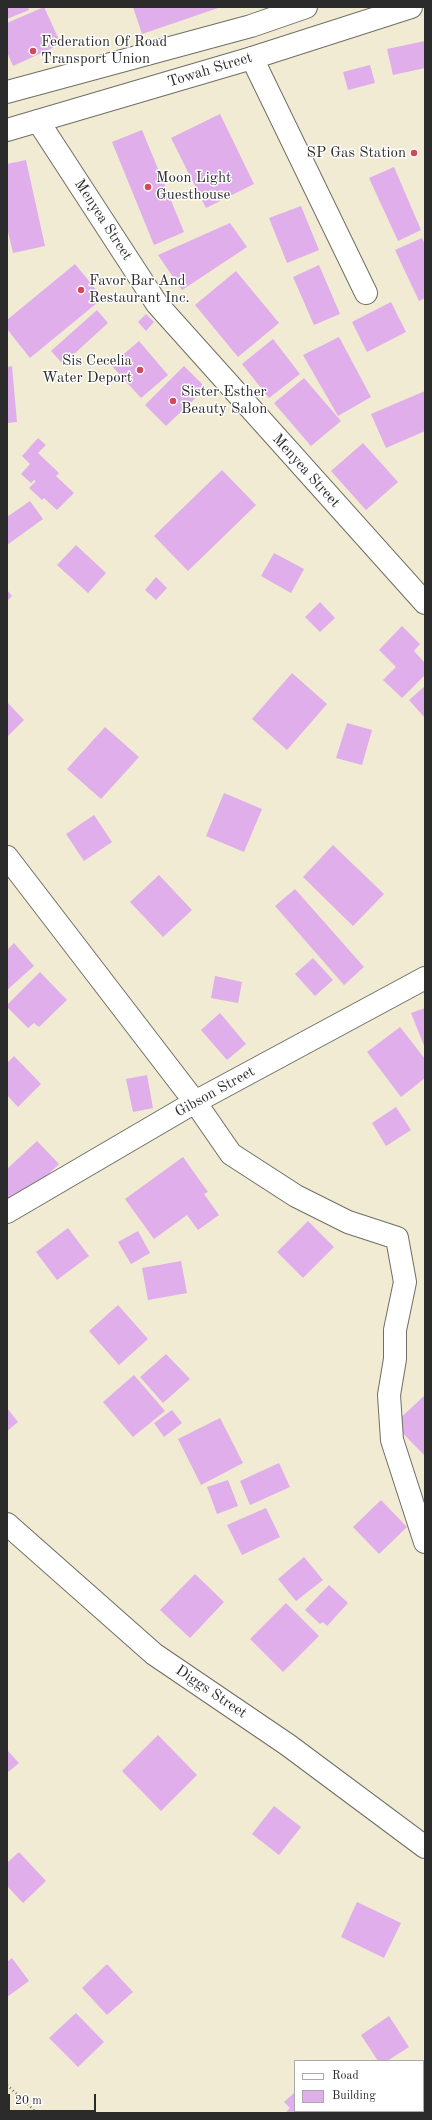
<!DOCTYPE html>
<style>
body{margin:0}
#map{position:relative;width:432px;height:2120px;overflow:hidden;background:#f0ebd2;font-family:"Old Standard TT",serif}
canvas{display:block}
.frame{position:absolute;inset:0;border:8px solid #2b2b2b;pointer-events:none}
.legend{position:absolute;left:294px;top:2060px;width:130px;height:52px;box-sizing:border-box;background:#fff;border:1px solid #aaa;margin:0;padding:5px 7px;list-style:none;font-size:12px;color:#2b2b2b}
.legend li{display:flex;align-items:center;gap:8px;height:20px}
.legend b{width:20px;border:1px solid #aaa}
.scale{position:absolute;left:8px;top:2094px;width:88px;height:18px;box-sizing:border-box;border:2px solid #2b2b2b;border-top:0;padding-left:5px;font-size:12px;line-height:14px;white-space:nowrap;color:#2b2b2b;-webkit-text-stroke:3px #fff;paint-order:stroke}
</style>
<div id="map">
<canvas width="432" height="2120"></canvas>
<div class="frame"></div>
<ul class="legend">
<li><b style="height:5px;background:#fff"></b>Road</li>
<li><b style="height:11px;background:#dfaeeb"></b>Building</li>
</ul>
<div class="scale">20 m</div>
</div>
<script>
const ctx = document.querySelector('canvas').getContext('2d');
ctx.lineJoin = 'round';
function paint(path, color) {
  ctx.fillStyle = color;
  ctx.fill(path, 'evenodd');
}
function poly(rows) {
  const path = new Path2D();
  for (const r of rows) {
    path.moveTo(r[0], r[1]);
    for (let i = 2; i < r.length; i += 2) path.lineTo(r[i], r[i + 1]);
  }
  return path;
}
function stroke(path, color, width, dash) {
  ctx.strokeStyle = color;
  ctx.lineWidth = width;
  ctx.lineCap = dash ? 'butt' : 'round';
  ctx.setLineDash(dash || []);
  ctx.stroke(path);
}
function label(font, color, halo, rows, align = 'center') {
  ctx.font = font + ' "Old Standard TT",serif';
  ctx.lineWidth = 3;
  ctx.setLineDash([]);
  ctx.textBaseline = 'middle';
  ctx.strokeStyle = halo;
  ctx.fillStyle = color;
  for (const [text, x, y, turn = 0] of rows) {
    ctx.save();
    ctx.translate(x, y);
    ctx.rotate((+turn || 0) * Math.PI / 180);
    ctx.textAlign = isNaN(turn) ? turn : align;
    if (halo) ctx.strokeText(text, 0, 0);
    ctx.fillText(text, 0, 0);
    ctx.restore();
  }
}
paint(poly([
 [7,7,28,7,29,10,7,19],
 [44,7,61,44,13,66,7,52,7,23],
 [133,7,221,7,142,34],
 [425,41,425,68,393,75,387,49],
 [370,65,375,83,348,90,343,72],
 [220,114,254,184,206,208,171,138],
 [142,130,184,232,154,245,112,142],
 [26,160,45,246,13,253,7,227,7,164],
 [394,167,421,230,398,241,369,178],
 [301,206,319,250,287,263,269,218],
 [230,223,247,247,182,290,158,255],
 [422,238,425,245,425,298,419,301,395,250],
 [75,264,103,298,30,358,7,329,7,320],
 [319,265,340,314,314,325,293,277],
 [236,271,279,323,238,357,195,305],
 [391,302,406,332,367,352,352,322],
 [97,310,108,323,63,364,51,351],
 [146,314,154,322,146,331,138,322],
 [339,337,371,397,338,416,303,355],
 [273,339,300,374,269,398,242,364],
 [139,341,168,375,141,398,111,365],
 [12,366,17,422,7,423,7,367],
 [184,366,206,388,166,426,145,405],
 [304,378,341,421,311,446,274,403],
 [425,391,425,431,386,448,371,414],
 [38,438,46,445,38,453,59,473,56,476,74,493,57,510,44,498,42,500,29,488,36,481,34,480,31,483,21,474,30,464,22,456],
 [363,443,398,482,366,510,331,471],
 [222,470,256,505,188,571,154,536],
 [30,501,43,519,7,545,7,517],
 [76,545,106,573,88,593,57,565],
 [274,553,304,569,291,593,261,576],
 [156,577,167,588,156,600,145,590],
 [7,590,12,596,7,601],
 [320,602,335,618,320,632,305,617],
 [402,626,420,644,414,651,425,663,425,675,402,698,383,680,396,667,379,650],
 [292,673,327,704,287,750,252,719],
 [425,686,425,718,409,700],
 [7,702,24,720,7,737],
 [347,723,372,730,362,765,336,758],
 [105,727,139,757,101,799,67,769],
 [224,793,262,809,244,852,206,836],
 [94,815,112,842,84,861,66,834],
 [333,845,384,894,353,926,303,877],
 [159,875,192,910,163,937,130,902],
 [295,889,364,967,344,985,275,906],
 [14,943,34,966,7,990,7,950],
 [313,958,333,980,315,996,295,974],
 [40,972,67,1000,39,1027,34,1023,28,1028,7,1007,7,1005],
 [215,976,242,982,238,1003,211,998],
 [425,1008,425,1048,411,1013],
 [220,1013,246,1044,227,1060,201,1030],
 [400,1027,425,1059,425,1078,401,1097,367,1052],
 [14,1056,41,1084,18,1107,7,1095,7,1063],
 [147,1075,153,1108,133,1112,126,1079],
 [396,1107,411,1130,386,1146,372,1123],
 [37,1141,59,1164,7,1213,7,1169],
 [183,1157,208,1192,204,1194,219,1215,198,1230,187,1215,154,1239,125,1199],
 [308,1221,334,1247,303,1278,277,1252],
 [68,1228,89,1256,57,1280,36,1252],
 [138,1231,150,1253,131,1264,118,1242],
 [181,1261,187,1293,148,1300,142,1268],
 [118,1305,148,1339,119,1365,89,1331],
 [166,1354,190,1379,163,1403,140,1377],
 [134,1375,165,1411,133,1437,103,1402],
 [425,1395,425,1456,394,1424],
 [7,1408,18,1422,7,1431],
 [172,1410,182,1423,164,1437,154,1423],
 [220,1418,243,1463,201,1485,178,1439],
 [279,1463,290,1487,250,1505,240,1481],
 [228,1480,238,1506,217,1514,207,1487],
 [381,1500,407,1527,379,1554,353,1527],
 [266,1508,280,1537,242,1555,227,1525],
 [304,1557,323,1580,296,1601,278,1579],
 [195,1574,224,1602,190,1638,160,1610],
 [329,1585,348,1603,327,1626,323,1622,320,1624,305,1610],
 [286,1603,319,1636,283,1672,250,1639],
 [158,1735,197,1775,161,1811,122,1771],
 [7,1750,19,1763,7,1773],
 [274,1806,301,1827,279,1855,252,1834],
 [19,1852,46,1881,23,1903,7,1886,7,1863],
 [357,1902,401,1923,384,1958,341,1937],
 [12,1958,29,1981,7,1997,7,1962],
 [107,1964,133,1992,107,2015,82,1988],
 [76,2013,104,2042,78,2067,49,2038],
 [389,2016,409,2047,387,2061,378,2061,361,2035],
 [295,2092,295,2111,333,2111,335,2113,285,2113,290,2108,284,2102]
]), '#dfaeeb');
const minor = poly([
 [252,58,366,293],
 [38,121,157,304,425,603],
 [7,857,195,1102,231,1154,296,1196,348,1222,397,1238,405,1282,395,1330,395,1359,389,1395,392,1440,425,1542],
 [7,1212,195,1102,425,978],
 [7,1524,154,1654,288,1745,425,1847]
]);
const tertiary = poly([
 [7,92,251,26,306,7],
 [7,130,252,58,411,7]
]);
stroke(minor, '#706e65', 24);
stroke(tertiary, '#706e65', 24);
stroke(poly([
 [7,2085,37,2113]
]), '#706e65', 2.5, [1, 3]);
stroke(minor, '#fff', 22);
stroke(tertiary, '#fff', 22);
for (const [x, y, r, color] of [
 [33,51,4,"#d1495b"],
 [414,153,4,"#d1495b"],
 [148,187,4,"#d1495b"],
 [81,290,4,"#d1495b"],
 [140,370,4,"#d1495b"],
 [173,401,4,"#d1495b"]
]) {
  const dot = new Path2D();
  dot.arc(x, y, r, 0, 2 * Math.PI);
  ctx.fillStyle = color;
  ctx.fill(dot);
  stroke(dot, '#fff', 1.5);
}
label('15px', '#2b2b2b', '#fff', [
 ["Federation Of Road",41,42],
 ["Transport Union",41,59],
 ["SP Gas Station",406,153,"right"],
 ["Moon Light",156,178],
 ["Guesthouse",156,195],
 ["Favor Bar And",89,281],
 ["Restaurant Inc.",89,298],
 ["Sis Cecelia",132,361,"right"],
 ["Water Deport",132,378,"right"],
 ["Sister Esther",181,392],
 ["Beauty Salon",181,409]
], 'left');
label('15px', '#2b2b2b', '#fff', [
 ["Towah Street",210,70,-17],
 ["Menyea Street",103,220,57],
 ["Menyea Street",306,471,48],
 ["Gibson Street",215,1092,-29],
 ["Diggs Street",211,1692,34]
]);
</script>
